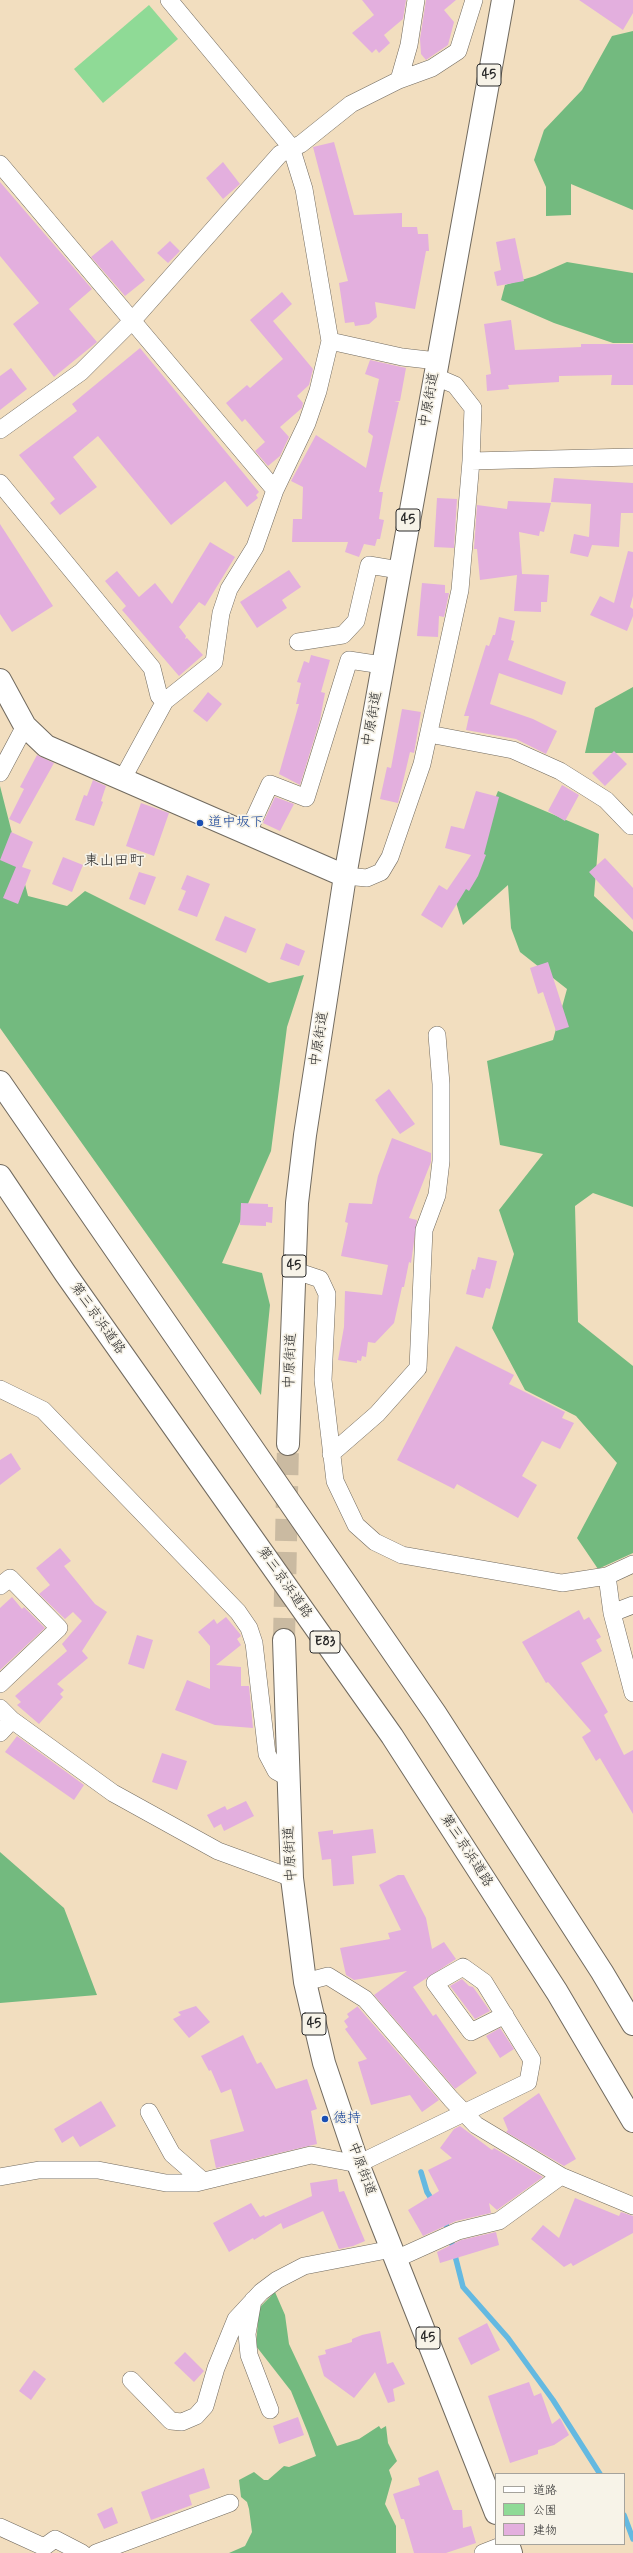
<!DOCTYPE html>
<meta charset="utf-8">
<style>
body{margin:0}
#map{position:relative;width:633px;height:2553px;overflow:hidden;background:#f2debf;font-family:Mynerve,"Klee One",sans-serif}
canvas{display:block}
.legend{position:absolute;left:495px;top:2473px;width:130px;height:72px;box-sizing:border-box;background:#f7f3e8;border:1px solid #a5a39c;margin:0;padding:5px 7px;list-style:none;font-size:12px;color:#2b2b2b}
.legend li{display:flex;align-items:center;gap:8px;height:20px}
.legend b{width:20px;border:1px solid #a5a39c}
</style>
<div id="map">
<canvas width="633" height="2553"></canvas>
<ul class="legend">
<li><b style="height:5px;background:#fff"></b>道路</li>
<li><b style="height:11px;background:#8fda96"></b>公園</li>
<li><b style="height:11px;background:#e3afde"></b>建物</li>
</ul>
</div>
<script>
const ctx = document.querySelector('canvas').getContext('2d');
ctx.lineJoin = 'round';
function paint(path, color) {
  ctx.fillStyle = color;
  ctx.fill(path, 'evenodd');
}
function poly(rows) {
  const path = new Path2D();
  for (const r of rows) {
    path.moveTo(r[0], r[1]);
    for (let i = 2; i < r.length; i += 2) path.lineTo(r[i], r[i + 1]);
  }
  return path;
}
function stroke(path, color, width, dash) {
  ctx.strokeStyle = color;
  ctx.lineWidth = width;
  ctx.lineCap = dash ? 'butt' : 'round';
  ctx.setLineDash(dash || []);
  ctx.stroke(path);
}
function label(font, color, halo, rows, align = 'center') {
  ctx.font = font + ' Mynerve,"Klee One",sans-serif';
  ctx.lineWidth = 3.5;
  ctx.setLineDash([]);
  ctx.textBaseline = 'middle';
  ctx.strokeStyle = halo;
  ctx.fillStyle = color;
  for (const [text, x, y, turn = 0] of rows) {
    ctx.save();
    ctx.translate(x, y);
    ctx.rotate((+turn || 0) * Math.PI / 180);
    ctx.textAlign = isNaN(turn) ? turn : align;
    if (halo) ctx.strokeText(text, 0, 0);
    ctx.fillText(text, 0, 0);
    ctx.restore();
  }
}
paint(poly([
 [149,5,178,39,103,103,74,69]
]), '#8fda96');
paint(poly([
 [633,31,633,210,571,184,571,215,546,216,546,187,534,160,544,130,582,90,612,36],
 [567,262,633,273,633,343,613,343,554,323,501,300,505,285,535,276],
 [633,687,633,753,585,753,595,708],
 [0,786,28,896,67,906,85,891,269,983,304,975,287,1027,271,1151,222,1263,262,1273,270,1305,261,1395,0,1028],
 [498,791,599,834,594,896,633,932,633,1207,593,1193,575,1206,578,1322,633,1366,633,1553,598,1569,577,1538,617,1463,576,1416,525,1390,492,1328,514,1254,499,1210,543,1154,500,1145,487,1061,553,1040,567,989,520,952,511,928,508,885,463,925,455,899],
 [0,1852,64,1908,97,1995,0,2003],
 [275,2292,285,2315,289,2344,337,2446,359,2439,379,2426,381,2429,386,2426,388,2443,397,2461,389,2470,392,2479,385,2504,396,2526,396,2553,229,2553,245,2546,252,2532,249,2509,247,2502,241,2497,239,2480,254,2472,264,2480,268,2480,284,2466,289,2467,316,2456,308,2433,291,2391,256,2346,259,2308]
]), '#73ba7f');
stroke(poly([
 [421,2172,427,2192,434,2203],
 [443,2219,448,2228,463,2287,508,2338,553,2400,600,2474],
 [624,2515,633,2539]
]), '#64b9e1', 5.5);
paint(poly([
 [362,0,406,0,403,19,384,35,390,43,379,53,376,49,372,53,352,33,374,15],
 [426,0,456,0,444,10,454,22,448,45,426,60,421,54,420,39],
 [579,0,633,0,633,13,623,30],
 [334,142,354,215,402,213,402,227,417,227,418,234,428,234,429,251,426,251,415,309,375,302,377,317,369,324,355,326,354,322,345,323,339,283,348,281,313,147],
 [223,162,240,184,223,199,206,178],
 [0,182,92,289,69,309,97,342,54,377,13,324,39,303,0,256],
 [515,238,524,281,497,286,494,272,501,270,496,242],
 [112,240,145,280,125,296,91,257],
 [170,241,180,251,168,263,157,253],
 [282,292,292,304,273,321,313,369,309,385,297,396,303,403,302,408,280,427,289,437,280,456,268,466,255,451,265,442,245,419,242,422,226,403,247,385,250,388,283,359,250,320],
 [511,320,515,350,581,347,581,344,633,344,633,385,611,385,612,375,559,376,559,382,508,385,509,389,487,391,486,375,491,374,484,324],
 [140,348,259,492,256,495,258,498,247,507,225,481,171,525,98,436,73,457,97,487,60,515,50,503,55,499,19,455,77,411,72,404],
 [370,360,406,368,400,401,394,401,399,402,379,492,383,492,379,519,384,520,380,539,377,539,375,546,364,544,359,557,345,552,348,542,292,542,293,519,302,519,303,487,291,481,316,435,366,468,373,436,368,432,379,379,365,374],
 [11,368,27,389,0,410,0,376],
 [554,478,633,483,633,513,621,513,619,547,592,545,588,557,570,553,574,534,589,537,591,504,551,502],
 [437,498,457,499,454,548,434,547],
 [508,501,551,503,544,532,540,531,539,536,519,532,522,574,549,575,547,602,541,602,541,612,514,611,517,575,480,580,477,549,474,549,477,505,507,509],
 [0,524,53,606,12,632,0,614],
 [210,542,235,557,205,606,199,602,179,627,186,636,185,639,187,638,203,655,179,676,122,610,126,606,105,581,117,571,139,597,155,583,172,604],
 [628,551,633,552,633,596,630,607,633,609,633,616,627,631,590,615,600,596,614,603],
 [289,570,301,587,282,600,287,608,257,628,240,602],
 [422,583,445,585,445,593,449,593,444,617,439,616,438,637,417,636],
 [499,617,515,621,511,640,514,641,508,660,566,682,562,695,499,673,490,704,533,719,557,731,546,754,516,739,466,730,469,716,464,716,486,645,489,646,493,635,495,635],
 [311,655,330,660,321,692,325,693,320,720,300,785,279,774,299,704,296,704,301,683,297,682,304,661,309,663],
 [208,692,222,704,207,722,193,711],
 [402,709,421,712,414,753,410,752,398,803,380,799,387,767,391,768],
 [614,751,627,764,605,786,592,773],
 [37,755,54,763,20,824,9,819,24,789,20,787],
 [93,780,106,786,101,801,103,802,94,826,75,820,84,795,87,796],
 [562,785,579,795,565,821,548,811],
 [476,791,499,797,484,854,486,855,478,876,469,891,466,889,442,928,421,915,439,885,447,890,471,855,445,848,451,826,464,829],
 [275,797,294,804,280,831,263,823],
 [141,803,169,813,154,856,126,846],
 [11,832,33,842,22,867,31,870,18,904,3,898,16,867,0,860],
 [63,857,83,865,72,892,52,884],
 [605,858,633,888,633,920,589,872],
 [139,872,156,877,145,905,129,899],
 [187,875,210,884,197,917,178,910,186,891,181,889],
 [225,916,256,929,246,953,215,940],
 [286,943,305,951,299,966,280,959],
 [548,962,569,1027,556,1031,543,992,538,994,530,968],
 [389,1089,415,1124,400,1134,375,1100],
 [392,1138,431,1153,431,1162,409,1218,417,1220,411,1263,409,1262,404,1287,402,1287,394,1323,375,1343,368,1342,366,1357,362,1356,361,1361,357,1360,357,1363,338,1360,344,1327,345,1291,382,1295,388,1265,341,1256,348,1223,345,1222,349,1203,372,1204,378,1176],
 [241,1203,268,1204,268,1207,273,1207,272,1223,266,1222,266,1226,240,1225],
 [478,1257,497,1261,490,1289,486,1288,483,1298,466,1294,472,1269,475,1270],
 [456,1346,514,1375,509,1384,565,1412,562,1418,574,1423,560,1449,542,1441,522,1476,537,1485,518,1518,457,1484,454,1489,397,1460],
 [11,1453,21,1469,0,1485,0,1460],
 [60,1548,71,1561,64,1566,95,1604,107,1612,82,1651,88,1658,57,1684,64,1690,60,1694,63,1697,39,1724,17,1705,21,1702,15,1696,67,1651,62,1644,82,1621,73,1612,65,1619,39,1594,50,1585,36,1568],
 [12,1597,22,1609,24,1607,45,1628,0,1670,0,1608],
 [579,1610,584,1620,589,1617,601,1637,596,1640,602,1651,581,1663,608,1712,604,1715,624,1755,633,1750,633,1814,600,1758,596,1761,582,1737,591,1731,548,1682,546,1683,522,1642],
 [226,1617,240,1634,241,1636,237,1639,241,1645,216,1665,241,1667,241,1686,249,1686,253,1728,215,1725,175,1710,187,1680,210,1689,210,1646,198,1632,214,1619,217,1624],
 [137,1635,153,1640,144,1669,128,1664],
 [17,1736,84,1785,74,1800,5,1752],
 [162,1753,187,1761,177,1790,152,1782],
 [246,1801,254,1816,224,1831,221,1824,214,1828,207,1815,225,1806,227,1810],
 [373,1829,376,1853,352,1856,354,1884,333,1886,331,1859,322,1860,318,1832,333,1830,333,1834],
 [398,1875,404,1875,426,1918,432,1949,444,1942,456,1959,413,1987,433,2016,436,2014,477,2073,455,2089,374,1995,407,1971,354,1980,346,1975,340,1948,390,1939,388,1933,401,1930,379,1885],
 [462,1979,469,1986,473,1987,490,2011,475,2019,450,1986],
 [196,2006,210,2022,189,2038,173,2019,181,2015,178,2012],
 [358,2006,358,2007,439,2100,422,2112,410,2095,371,2105,358,2062,367,2059,345,2029,348,2027,344,2021,349,2017,347,2014],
 [500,2028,514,2049,500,2058,486,2036],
 [243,2035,257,2064,261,2062,276,2089,307,2079,317,2109,311,2111,317,2144,216,2168,210,2140,244,2131,231,2089,221,2093,211,2070,209,2071,201,2056],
 [539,2093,576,2159,564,2166,506,2132,508,2130,503,2118],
 [101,2101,116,2126,80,2147,73,2136,62,2143,54,2129],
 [460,2126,492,2150,494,2148,543,2177,497,2210,489,2203,491,2213,456,2221,423,2236,408,2210,439,2191,428,2170,452,2158,440,2148,454,2129],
 [337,2179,339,2192,344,2191,365,2241,353,2246,339,2249,323,2211,283,2229,281,2223,254,2240,253,2238,229,2252,213,2223,251,2203,260,2217,264,2215,265,2217,312,2196,310,2183],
 [575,2198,619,2216,621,2212,633,2216,633,2233,573,2266,571,2263,564,2267,531,2239,543,2225,559,2238],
 [496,2232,499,2245,440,2263,437,2252,461,2240],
 [487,2323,500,2350,471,2365,458,2338],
 [380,2331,387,2364,393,2362,405,2384,393,2389,395,2401,388,2403,375,2372,354,2398,324,2376,318,2356,326,2354,325,2350,352,2342,352,2339,362,2335],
 [185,2352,204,2371,194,2382,174,2363],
 [34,2370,46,2379,31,2400,19,2391],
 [529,2382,534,2396,541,2393,552,2424,560,2418,569,2435,554,2445,538,2450,538,2454,510,2463,488,2396],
 [298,2417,304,2435,279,2444,273,2426],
 [204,2468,210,2488,189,2495,192,2505,151,2520,141,2492],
 [438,2470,453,2510,462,2510,463,2528,471,2526,476,2543,446,2553,414,2553,404,2519,401,2519,393,2494,420,2485,418,2478],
 [112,2507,118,2523,104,2529,97,2514]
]), '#e3afde');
stroke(poly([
 [284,1640,288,1444]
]), '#cabaa1', 22, [22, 11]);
const street = poly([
 [399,80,409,45,416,0],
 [0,164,275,490],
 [330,341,402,357,437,361],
 [0,430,81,372,132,321,280,154,301,144,351,104,399,80,432,68,458,51,474,0],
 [471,461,633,457],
 [0,483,152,668,159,696,165,701,123,778],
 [298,642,343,635,356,621,369,565,399,570],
 [165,701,214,662,221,613,229,589,255,547,275,490,307,423,318,391,330,341,304,189,291,147,169,0],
 [429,734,513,750,560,771,606,800,631,826],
 [0,773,25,726],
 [248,832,270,784,306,798,349,660,382,665],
 [345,876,367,878,381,872,390,857,422,764,460,590,471,461,473,408,455,385,434,376],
 [293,1270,320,1279,327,1294,323,1380,335,1481,356,1525,375,1542,402,1555,562,1583,607,1576,633,1564],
 [0,1389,43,1410,238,1612,249,1628,254,1643,267,1754,276,1771,289,1778],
 [331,1454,377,1414,418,1368,424,1230,437,1195,441,1161,441,1084,437,1035],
 [607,1576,612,1613,633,1693],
 [0,1586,10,1578,59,1628,0,1684],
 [612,1613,633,1605],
 [0,1708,12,1720,113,1793,218,1851,292,1878],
 [0,1733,12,1720],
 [305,1982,328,1976,365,1999,451,2099,476,2125,561,2176,633,2206],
 [149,2112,172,2154,203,2181],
 [0,2177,39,2170,98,2170,166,2183,196,2183,311,2155,358,2164,528,2082,532,2060,484,1982,463,1967,435,1983,471,2032,505,2015],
 [396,2259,458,2231,499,2221,561,2176],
 [253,2300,247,2334,249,2355,270,2410],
 [131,2380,171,2421,182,2422,196,2416,205,2406,216,2368,236,2319,261,2292,277,2280,304,2266,392,2249],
 [0,2527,44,2547,55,2539,82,2553],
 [96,2553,230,2503],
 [483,2553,506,2544]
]);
const secondary = poly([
 [0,680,25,726,46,746,345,876]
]);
const primary = poly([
 [288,1444,297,1203,305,1135,345,876,503,0],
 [284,1640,292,1878,305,1982,324,2063,358,2164,496,2513],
 [508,2544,511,2553]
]);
const highway = poly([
 [0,1082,435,1713,602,1972,633,2024],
 [0,1176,65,1273,392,1736,557,1992,633,2121]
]);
stroke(street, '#716a5f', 18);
stroke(secondary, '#716a5f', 24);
stroke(primary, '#716a5f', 24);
stroke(highway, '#716a5f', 24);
stroke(street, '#fff', 17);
stroke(secondary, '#fff', 22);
stroke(primary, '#fff', 22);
stroke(highway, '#fff', 22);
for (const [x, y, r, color] of [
 [200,823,4,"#1a4fb4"],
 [325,2119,4,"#1a4fb4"]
]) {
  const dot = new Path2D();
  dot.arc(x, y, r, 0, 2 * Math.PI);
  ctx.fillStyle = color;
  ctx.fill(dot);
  stroke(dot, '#f7f3e8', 1.5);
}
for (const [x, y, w] of [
 [489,75,24],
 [408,520,24],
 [294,1266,24],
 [325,1642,30],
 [314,2024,24],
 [428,2338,24]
]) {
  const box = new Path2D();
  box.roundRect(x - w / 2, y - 11, w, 22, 3);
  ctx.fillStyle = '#f7f3e8';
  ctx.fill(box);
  stroke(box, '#2b2b2b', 1);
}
label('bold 13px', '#2b2b2b', null, [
 ["45",489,75],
 ["45",408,520],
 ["45",294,1266],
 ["E83",325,1642],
 ["45",314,2024],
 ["45",428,2338]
]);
label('14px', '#2b2b2b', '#f7f3e8', [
 ["中原街道",430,400,-80],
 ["中原街道",373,719,-80],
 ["中原街道",320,1039,-81],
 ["第三京浜道路",97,1319,55],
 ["中原街道",291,1361,-88],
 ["第三京浜道路",284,1583,55],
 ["第三京浜道路",466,1851,57],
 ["中原街道",291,1854,-93],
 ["中原街道",361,2169,70]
]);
label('14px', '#164399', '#f7f3e8', [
 ["道中坂下",208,823],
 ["徳持",333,2119]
], 'left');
label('15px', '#2b2b2b', '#f7f3e8', [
 ["東山田町",114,862]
]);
</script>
